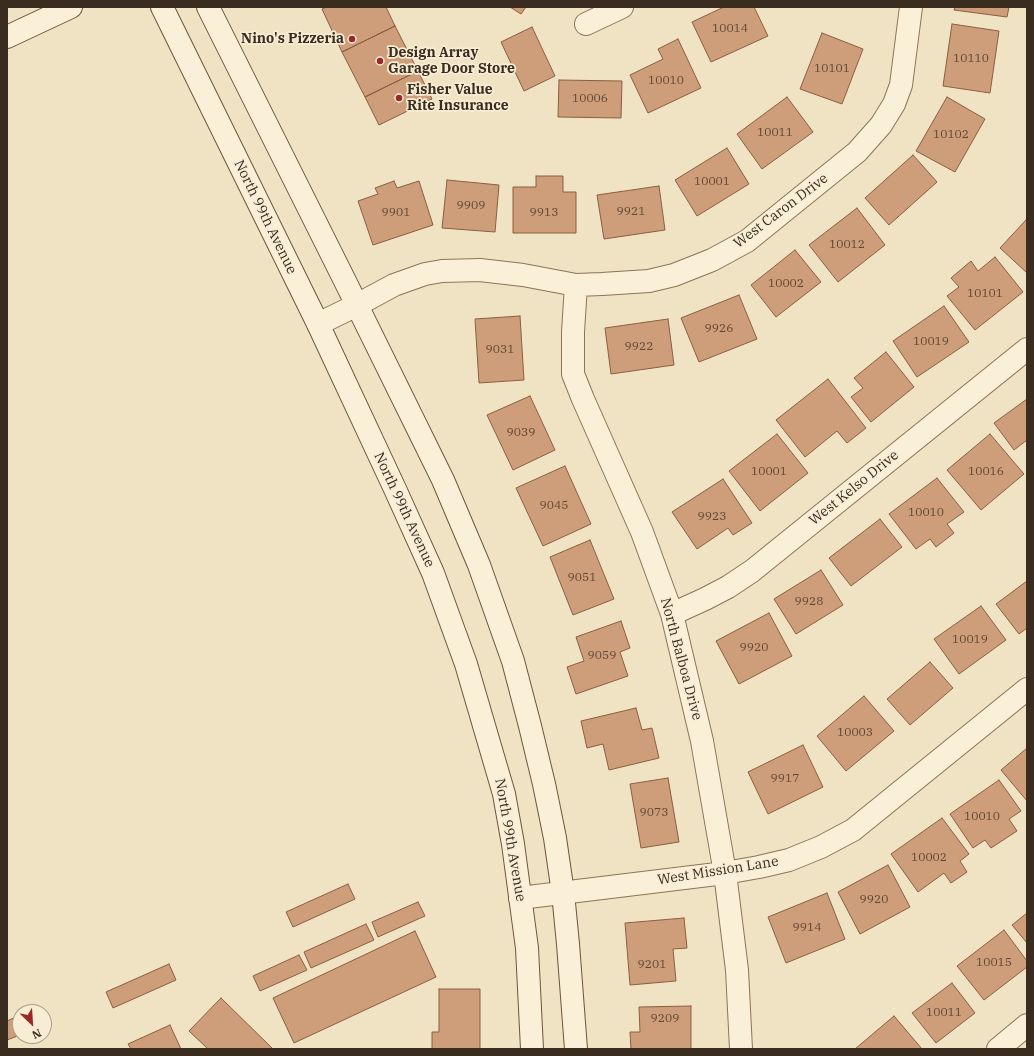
<!DOCTYPE html>
<style>
body{margin:0}
#map{position:relative;width:1034px;height:1056px;overflow:hidden;background:#efe3c4;font-family:"IBM Plex Serif",serif}
canvas{display:block}
.frame{position:absolute;inset:0;border:8px solid #3a2c1e;pointer-events:none}
.north{position:absolute;left:12px;top:1004px;width:40px;height:40px;box-sizing:border-box;background:#f7edd4;border:1px solid #aba08b;border-radius:50%;rotate:155deg;font-size:11px;font-weight:700;line-height:16px;text-align:center;color:#3a2c1e}
.north::after{content:'';display:block;margin:auto;width:14px;height:18px;background:#9b2828;clip-path:polygon(50% 0,100% 100%,50% 72%,0 100%)}
</style>
<div id="map">
<canvas width="1034" height="1056"></canvas>
<div class="frame"></div>
<div class="north">N</div>
</div>
<script>
const ctx = document.querySelector('canvas').getContext('2d');
ctx.lineJoin = 'round';
function paint(path, color) {
  ctx.fillStyle = color;
  ctx.fill(path, 'evenodd');
}
function poly(rows) {
  const path = new Path2D();
  for (const r of rows) {
    path.moveTo(r[0], r[1]);
    for (let i = 2; i < r.length; i += 2) path.lineTo(r[i], r[i + 1]);
  }
  return path;
}
function stroke(path, color, width, dash) {
  ctx.strokeStyle = color;
  ctx.lineWidth = width;
  ctx.lineCap = dash ? 'butt' : 'round';
  ctx.setLineDash(dash || []);
  ctx.stroke(path);
}
function label(font, color, halo, rows, align = 'center') {
  ctx.font = font + ' "IBM Plex Serif",serif';
  ctx.lineWidth = 3.5;
  ctx.setLineDash([]);
  ctx.textBaseline = 'middle';
  ctx.strokeStyle = halo;
  ctx.fillStyle = color;
  for (const [text, x, y, turn = 0] of rows) {
    ctx.save();
    ctx.translate(x, y);
    ctx.rotate((+turn || 0) * Math.PI / 180);
    ctx.textAlign = isNaN(turn) ? turn : align;
    if (halo) ctx.strokeText(text, 0, 0);
    ctx.fillText(text, 0, 0);
    ctx.restore();
  }
}
const building = poly([
 [327,7,386,7,395,26,342,52,322,9,327,7],
 [510,7,526,7,521,14,510,7],
 [724,7,754,7,768,36,711,62,692,22,724,7],
 [955,7,1009,7,1007,17,954,10,955,7],
 [952,24,999,31,990,93,943,86,952,24],
 [395,26,418,71,365,97,342,52,395,26],
 [532,27,555,76,524,91,501,42,532,27],
 [822,33,863,49,842,104,800,89,822,33],
 [678,39,701,88,648,113,630,75,663,59,658,49,678,39],
 [418,71,432,99,379,125,365,97,418,71],
 [559,80,622,81,621,118,558,117,559,80],
 [787,97,813,132,762,169,737,134,787,97],
 [947,97,985,119,955,172,916,151,947,97],
 [727,148,749,184,697,216,675,180,727,148],
 [913,155,937,182,889,225,865,198,913,155],
 [536,176,563,176,563,192,576,192,576,233,513,233,513,187,536,187,536,176],
 [447,180,499,185,495,232,442,228,447,180],
 [394,181,397,188,419,181,433,225,373,245,358,201,378,194,375,188,394,181],
 [659,186,665,230,604,239,597,195,659,186],
 [857,208,885,245,838,282,809,245,857,208],
 [1026,220,1027,221,1027,273,1000,248,1026,220],
 [795,250,821,282,776,317,751,285,795,250],
 [995,257,1023,292,975,330,947,296,959,287,951,278,971,261,978,271,995,257],
 [739,295,757,339,699,362,681,318,739,295],
 [944,306,969,342,917,377,893,341,944,306],
 [520,316,524,380,479,383,475,319,520,316],
 [668,319,674,365,611,374,605,328,668,319],
 [886,352,914,387,871,422,851,397,863,388,854,378,886,352],
 [828,379,866,428,847,443,837,431,805,457,776,420,828,379],
 [530,396,555,450,513,470,487,415,530,396],
 [1027,399,1027,440,1014,450,994,423,1027,399],
 [777,434,808,473,760,511,729,471,777,434],
 [990,434,1024,474,981,510,947,470,990,434],
 [565,466,591,524,543,546,516,488,565,466],
 [937,478,964,512,947,524,954,533,936,547,930,539,916,549,889,514,937,478],
 [723,479,752,523,733,535,728,528,697,549,672,512,723,479],
 [880,519,902,547,851,586,829,558,880,519],
 [590,540,614,599,573,615,550,557,590,540],
 [821,570,843,605,796,634,774,599,821,570],
 [1027,581,1027,628,1019,634,996,604,1027,581],
 [981,606,1006,640,959,674,934,639,981,606],
 [769,613,792,656,739,684,716,641,769,613],
 [621,621,630,648,620,652,628,676,576,694,567,667,584,661,576,637,621,621],
 [930,662,953,688,910,725,887,699,930,662],
 [864,696,894,731,846,771,817,736,864,696],
 [636,708,642,730,652,728,659,758,609,770,603,744,587,748,581,721,636,708],
 [803,745,823,787,768,814,748,772,803,745],
 [1027,748,1027,801,1001,770,1027,748],
 [668,778,679,842,641,848,630,784,668,778],
 [999,780,1021,811,1009,819,1017,831,991,848,985,840,973,848,950,814,999,780],
 [942,818,969,854,960,861,967,872,951,883,944,873,918,892,891,854,942,818],
 [888,865,910,907,860,934,838,892,888,865],
 [348,884,355,899,293,927,286,912,348,884],
 [827,893,845,939,786,963,768,917,827,893],
 [418,902,425,916,378,937,372,922,418,902],
 [1027,913,1027,943,1012,925,1027,913],
 [684,918,687,948,673,949,676,981,630,985,625,923,684,918],
 [366,924,374,940,311,968,304,952,366,924],
 [1004,930,1027,961,1027,967,984,1000,957,966,1004,930],
 [415,931,436,977,294,1043,273,998,415,931],
 [299,955,307,970,260,991,253,976,299,955],
 [169,964,176,980,113,1008,106,992,169,964],
 [952,983,975,1013,936,1043,912,1013,952,983],
 [439,989,480,989,480,1049,432,1049,432,1032,439,1032,439,989],
 [221,998,273,1049,208,1049,189,1031,221,998],
 [691,1006,691,1049,631,1049,630,1032,640,1032,639,1007,691,1006],
 [20,1015,20,1035,7,1040,7,1021,20,1015],
 [894,1016,922,1049,855,1049,894,1016],
 [170,1025,181,1049,131,1049,128,1044,170,1025]
]);
paint(building, '#ce9d79');
stroke(building, '#8b5e3f', 1);
const minor = poly([
 [586,24,622,7],
 [576,285,573,332,573,374,583,399,642,532,672,614,702,741,725,873,737,970,741,1049],
 [318,324,357,305,394,285,425,274,442,271,480,270,523,275,576,285,602,284,649,281,674,275,712,260,747,241,857,152,881,125,894,104,901,85,911,7],
 [672,614,705,599,728,587,752,571,1027,349],
 [520,898,725,873,759,867,789,860,821,847,853,830,1027,689],
 [998,1049,1027,1025]
]);
const secondary = poly([
 [162,7,318,324,395,489,433,573,466,664,504,794,513,844,527,948,532,1049],
 [208,7,345,281,443,480,479,565,513,661,530,726,544,784,555,838,563,893,568,944,576,1049],
 [7,37,71,7]
]);
stroke(minor, '#8b745a', 24);
stroke(secondary, '#6d553d', 24);
stroke(minor, '#faf0d8', 22);
stroke(secondary, '#faf0d8', 22);
for (const [x, y, r, color] of [
 [352,39,4,"#9b2828"],
 [380,61,4,"#9b2828"],
 [399,98,4,"#9b2828"]
]) {
  const dot = new Path2D();
  dot.arc(x, y, r, 0, 2 * Math.PI);
  ctx.fillStyle = color;
  ctx.fill(dot);
  stroke(dot, '#f7edd4', 1.5);
}
label('12px', '#5f4835', null, [
 ["10014",730,29],
 ["10110",971,59],
 ["10101",832,69],
 ["10010",666,81],
 ["10006",590,99],
 ["10011",775,133],
 ["10102",951,135],
 ["10001",712,182],
 ["9909",471,206],
 ["9921",631,212],
 ["9901",396,213],
 ["9913",544,213],
 ["10012",847,245],
 ["10002",786,284],
 ["10101",985,294],
 ["9926",719,329],
 ["10019",931,342],
 ["9922",639,347],
 ["9031",500,350],
 ["9039",521,433],
 ["10001",769,472],
 ["10016",986,472],
 ["9045",554,506],
 ["10010",926,513],
 ["9923",712,517],
 ["9051",582,578],
 ["9928",809,602],
 ["10019",970,640],
 ["9920",754,648],
 ["9059",602,656],
 ["10003",855,733],
 ["9917",785,779],
 ["9073",654,813],
 ["10010",982,817],
 ["10002",929,858],
 ["9920",874,900],
 ["9914",807,928],
 ["10015",994,963],
 ["9201",652,965],
 ["10011",944,1013],
 ["9209",665,1019]
]);
label('bold 14px', '#3a2c1e', '#f7edd4', [
 ["Nino's Pizzeria",344,39,"right"],
 ["Design Array",388,53],
 ["Garage Door Store",388,69],
 ["Fisher Value",407,90],
 ["Rite Insurance",407,106]
], 'left');
label('14px', '#3a2c1e', '#f7edd4', [
 ["West Caron Drive",781,211,-37],
 ["North 99th Avenue",265,217,64],
 ["West Kelso Drive",854,488,-39],
 ["North 99th Avenue",404,510,65],
 ["North Balboa Drive",681,659,75],
 ["North 99th Avenue",510,840,80],
 ["West Mission Lane",718,871,-9]
]);
</script>
